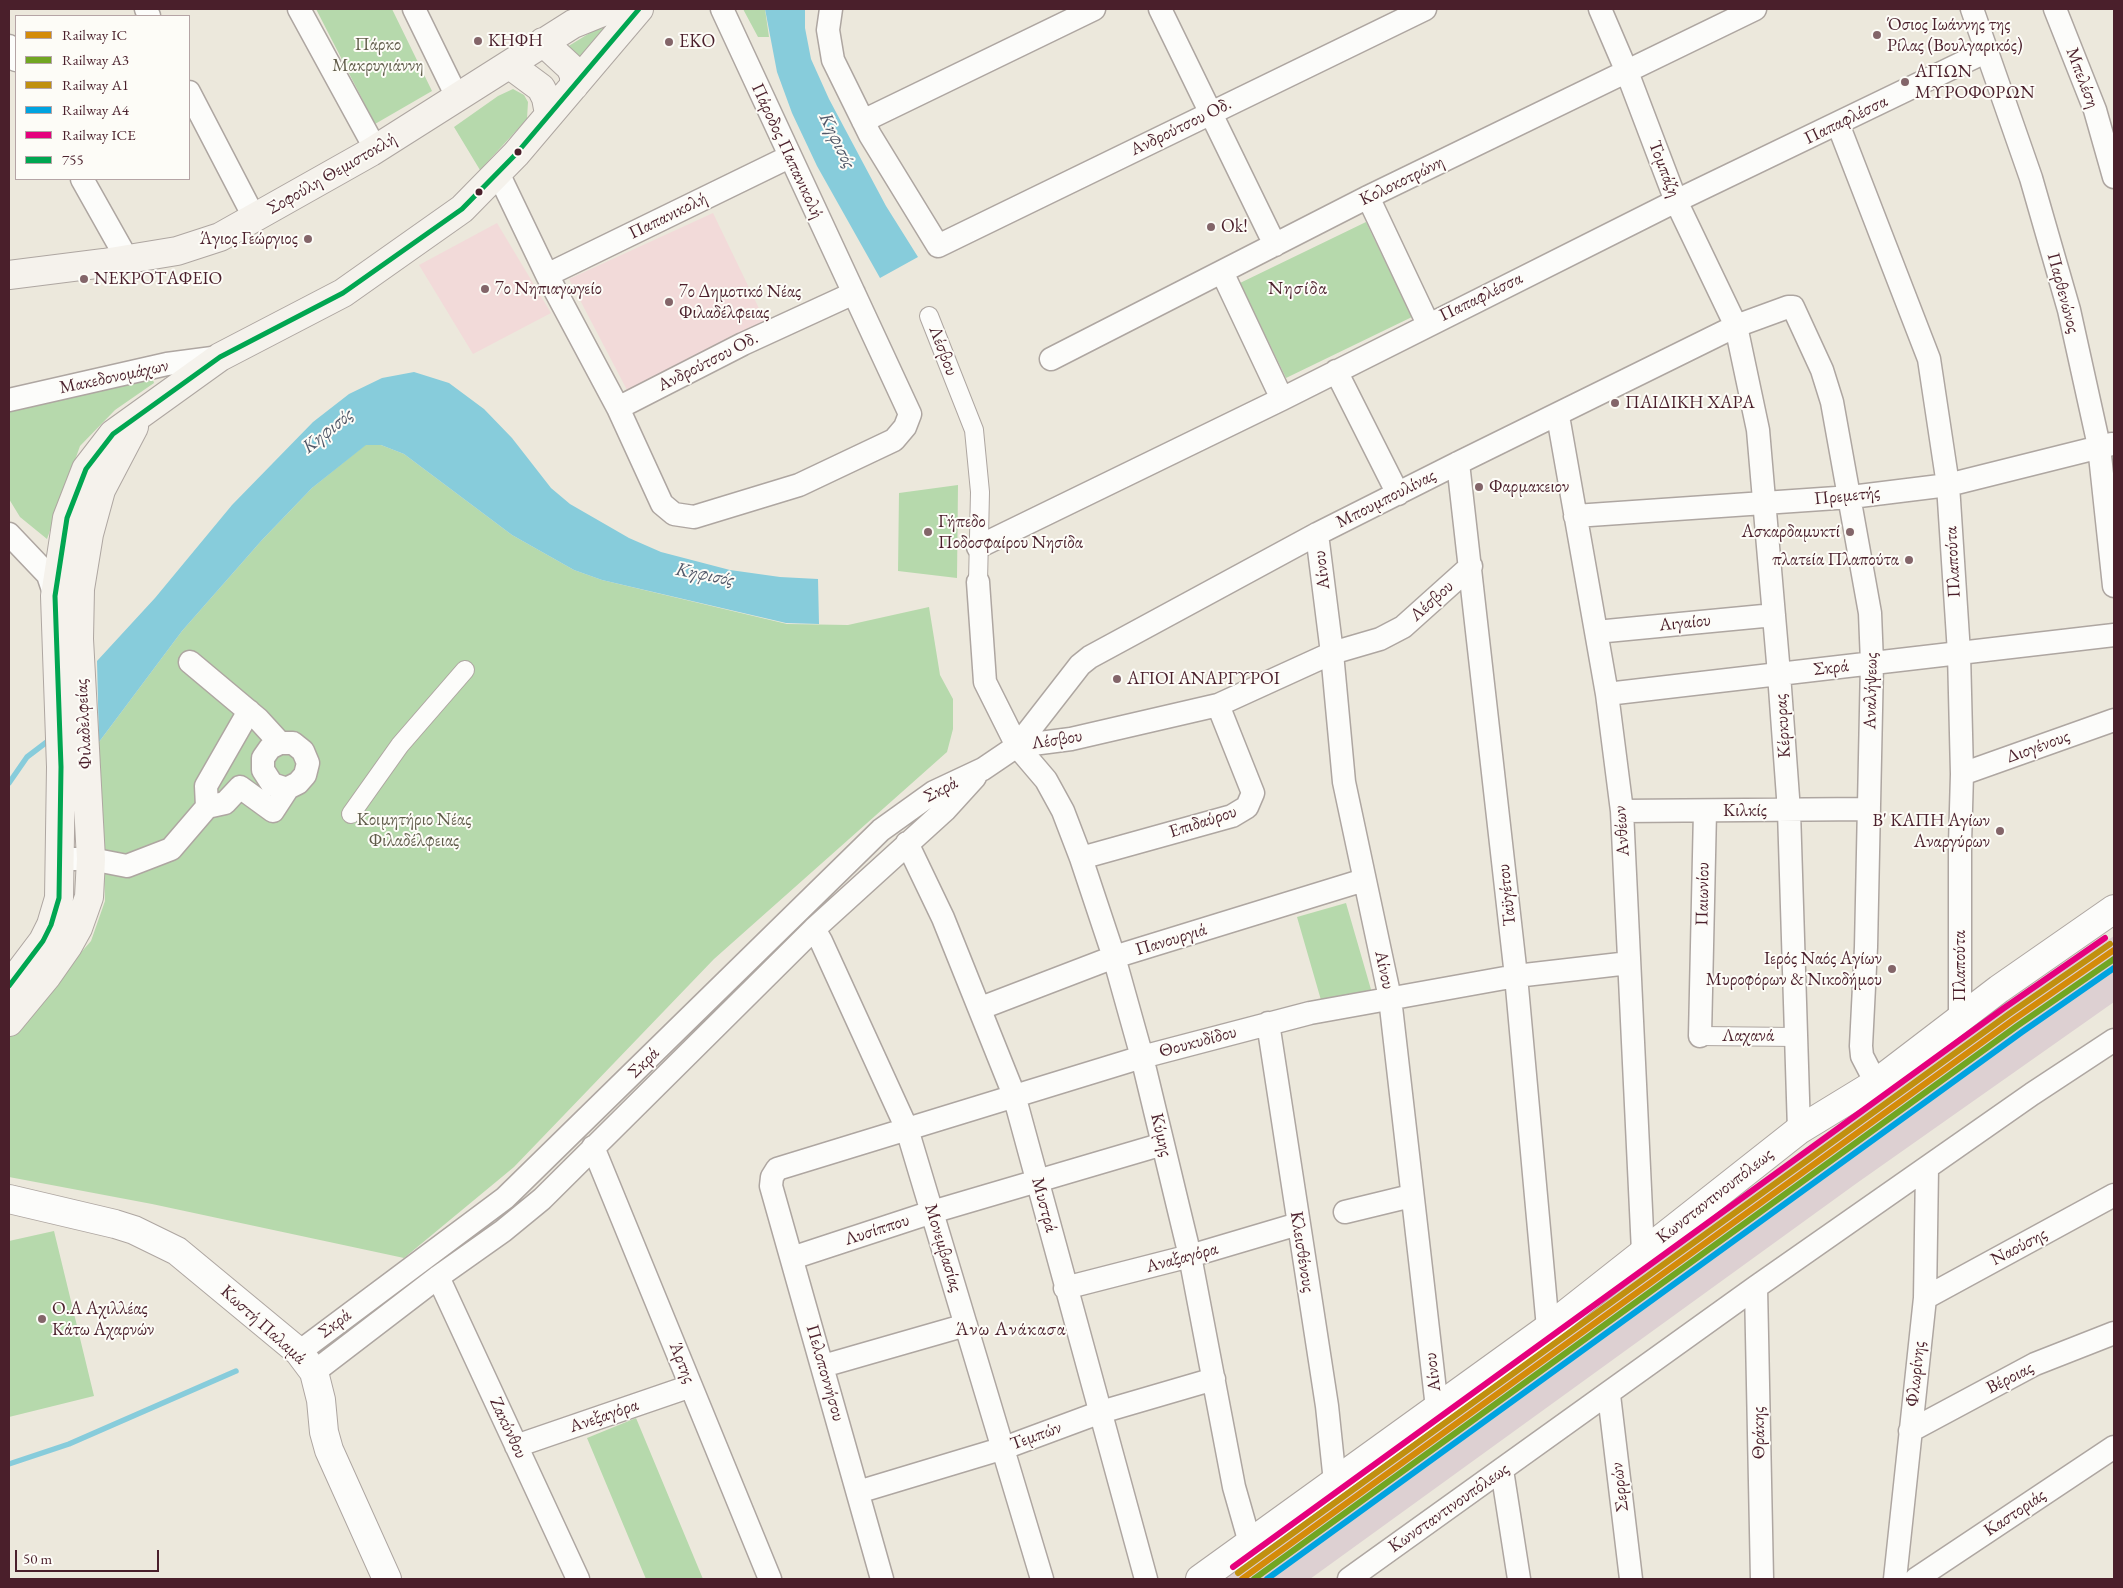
<!DOCTYPE html>
<meta charset="utf-8">
<style>
body{margin:0}
#map{position:relative;width:2123px;height:1588px;overflow:hidden;background:#ece8dc;font-family:"EB Garamond",serif}
canvas{display:block}
.frame{position:absolute;inset:0;border:10px solid #4a1f2b;pointer-events:none}
.legend{position:absolute;left:15px;top:15px;width:175px;height:165px;box-sizing:border-box;background:#fdfcf7;border:1px solid #b5a4a5;margin:0;padding:6px 9px;list-style:none;font-size:15px;color:#4a1f2b}
.legend li{display:flex;align-items:center;gap:10px;height:25px}
.legend b{width:25px;border:1px solid #b5a4a5}
.scale{position:absolute;left:15px;top:1550px;width:144px;height:22px;box-sizing:border-box;border:2px solid #4a1f2b;border-top:0;padding-left:6px;font-size:15px;line-height:18px;white-space:nowrap;color:#4a1f2b;-webkit-text-stroke:4px #fdfcf7;paint-order:stroke}
</style>
<div id="map">
<canvas width="2123" height="1588"></canvas>
<div class="frame"></div>
<ul class="legend">
<li><b style="height:6px;background:#d48b09"></b>Railway IC</li>
<li><b style="height:6px;background:#71a622"></b>Railway A3</li>
<li><b style="height:6px;background:#c0900f"></b>Railway A1</li>
<li><b style="height:6px;background:#00a3e0"></b>Railway A4</li>
<li><b style="height:6px;background:#e5007d"></b>Railway ICE</li>
<li><b style="height:6px;background:#00a651"></b>755</li>
</ul>
<div class="scale">50 m</div>
</div>
<script>
const ctx = document.querySelector('canvas').getContext('2d');
ctx.lineJoin = 'round';
function paint(path, color) {
  ctx.fillStyle = color;
  ctx.fill(path, 'evenodd');
}
function poly(rows) {
  const path = new Path2D();
  for (const r of rows) {
    path.moveTo(r[0], r[1]);
    for (let i = 2; i < r.length; i += 2) path.lineTo(r[i], r[i + 1]);
  }
  return path;
}
function stroke(path, color, width, dash) {
  ctx.strokeStyle = color;
  ctx.lineWidth = width;
  ctx.lineCap = dash ? 'butt' : 'round';
  ctx.setLineDash(dash || []);
  ctx.stroke(path);
}
function label(font, color, halo, rows, align = 'center') {
  ctx.font = font + ' "EB Garamond",serif';
  ctx.lineWidth = 4;
  ctx.setLineDash([]);
  ctx.textBaseline = 'middle';
  ctx.strokeStyle = halo;
  ctx.fillStyle = color;
  for (const [text, x, y, turn = 0] of rows) {
    ctx.save();
    ctx.translate(x, y);
    ctx.rotate((+turn || 0) * Math.PI / 180);
    ctx.textAlign = isNaN(turn) ? turn : align;
    if (halo) ctx.strokeText(text, 0, 0);
    ctx.fillText(text, 0, 0);
    ctx.restore();
  }
}
paint(poly([
 [713,213,767,325,627,390,569,279],
 [497,223,551,313,473,354,419,265]
]), '#f2dad9');
paint(poly([
 [2114,936,2114,1002,1857,1183,1310,1579,1215,1579,1606,1292,1756,1186,1898,1089,2040,985]
]), '#ddd0d2');
paint(poly([
 [316,9,392,9,432,91,375,124],
 [743,9,765,9,769,37,758,37],
 [619,15,581,63,576,53,567,47],
 [513,89,524,95,528,102,527,119,480,170,454,127,498,96],
 [1366,222,1412,317,1286,378,1240,283],
 [152,377,154,383,115,410,80,446,47,539,20,517,9,499,9,412],
 [365,445,381,445,404,454,512,535,574,570,602,580,787,624,848,625,929,607,940,675,953,699,953,729,947,752,714,959,514,1167,404,1258,152,1204,9,1177,9,1035,91,941,105,901,99,742,182,631,262,540,312,488],
 [958,485,957,578,898,571,899,493],
 [1346,903,1372,993,1323,1007,1297,917],
 [54,1231,94,1396,9,1417,9,1241],
 [636,1418,703,1579,646,1579,587,1438]
]), '#b6d9ac');
paint(poly([
 [765,9,805,9,805,28,811,59,829,99,886,206,918,257,880,278,817,166,792,113,777,72],
 [414,372,449,383,484,409,512,438,551,488,570,504,629,538,661,552,730,570,780,577,818,579,819,624,786,623,602,580,574,570,512,535,404,454,381,445,366,445,312,488,262,540,182,631,99,742,97,661,155,598,232,505,313,422,349,394,382,378]
]), '#87ccdb');
stroke(poly([
 [9,783,27,757,52,738],
 [9,1464,69,1444,236,1371]
]), '#87ccdb', 5.5);
const pedestrian = poly([
 [929,316,974,430,980,492,978,582],
 [351,814,400,745,465,670],
 [1700,1036,1796,1037]
]);
const minor = poly([
 [146,9,149,16],
 [299,9,376,150],
 [414,9,458,99],
 [831,9,828,30,833,60,870,135,938,246,1425,9],
 [1160,9,1275,245],
 [1600,9,1627,72,1676,201,1736,326,1758,430,1779,674,1789,811,1799,1130],
 [1972,9,2031,178,2069,310,2099,446,2114,586],
 [2055,9,2095,110,2114,177],
 [9,46,16,60],
 [189,92,255,219],
 [863,121,1094,9],
 [1838,124,1929,359,1948,485,1959,653,1962,774,1960,844,1960,1018],
 [498,173,547,275,618,408,662,504,674,514,694,517,799,485,894,440,905,427,910,414,722,9],
 [82,179,127,259],
 [1368,197,1428,324],
 [1222,272,1282,399],
 [547,275,789,157],
 [1051,359,1368,197,1755,9],
 [1336,371,1398,494],
 [9,400,167,364,220,357],
 [618,408,743,344,854,293],
 [1558,416,1607,694,1622,811,1643,1252],
 [1458,463,1516,976,1548,1328],
 [1575,516,1851,497,1948,485,2112,444],
 [9,534,48,575,55,596],
 [1317,534,1332,653,1344,782,1390,998,1437,1408],
 [978,547,1282,399,1676,201,1987,51],
 [978,582,985,682,1017,746,1046,780,1063,811,1081,858,1114,957,1142,1057,1190,1256,1234,1487,1250,1543],
 [1596,632,1774,615],
 [190,662,258,719,280,743],
 [1607,694,2114,635],
 [1017,746,1071,739,1218,705,1332,653,1380,639,1403,627,1471,566],
 [1962,774,2114,720],
 [207,807,206,786,249,711],
 [1622,811,1869,809],
 [907,843,943,918,1014,1095,1146,1579],
 [1081,858,1232,816,1247,807,1253,793,1218,705],
 [61,859,91,859,127,866,171,849,207,807,225,803,240,787,273,811,288,788,298,783,305,775,308,763,303,751,293,743,280,743,270,748,263,758,263,770,272,784,287,789],
 [814,929,821,941,907,1129,1042,1579],
 [981,1008,1114,957,1364,880],
 [1268,1023,1327,1406,1335,1482],
 [1700,1036,1705,811],
 [593,1147,770,1579],
 [1345,1212,1411,1196],
 [792,1258,932,1212,1163,1144],
 [438,1277,578,1579],
 [1756,1287,1762,1579],
 [1065,1288,1190,1256,1298,1224],
 [1925,1298,2114,1195],
 [299,1352,505,1198,881,830,934,792,983,769,1017,746,1080,665,1090,657,1317,534,1458,463,1736,326,1788,307,1793,307,1822,370,1832,402,1870,613,1872,663,1866,947,1861,1046,1862,1056,1876,1083],
 [823,1366,966,1325],
 [314,1372,438,1277,503,1231,542,1199,814,929,945,810,975,777],
 [1609,1395,1631,1579],
 [1910,1431,2035,1364,2114,1333],
 [516,1446,691,1386],
 [1502,1470,1519,1579],
 [858,1492,1004,1448,1101,1412,1214,1379],
 [882,1579,771,1186,772,1177,777,1169,1142,1057,1310,1013,1516,976,1629,963],
 [1349,1579,1756,1287,2032,1094,2114,1040],
 [1895,1579,1925,1298,1927,1168],
 [1916,1579,2114,1447]
]);
const tertiary = poly([
 [9,1199,115,1224,134,1230,177,1251,299,1352,314,1372,321,1400,324,1432,329,1450,387,1579],
 [1200,1579,1548,1328,1799,1130,1876,1083,1999,989,2114,909]
]);
const secondary = poly([
 [543,42,570,67,574,75,574,86],
 [510,65,541,88,546,98,549,114],
 [9,275,104,263,177,251,220,237,371,152,573,24,610,9],
 [9,986,43,941,51,925,59,898,61,767,55,596,67,518,86,469,113,434,220,357,343,293,462,209,516,154,639,9],
 [9,1022,47,976,68,946,78,928,89,897,91,859,79,639,80,589,89,534,101,490,134,427]
]);
stroke(pedestrian, '#aea6a1', 20);
stroke(minor, '#aea6a1', 25);
stroke(tertiary, '#aea6a1', 30);
stroke(secondary, '#aea6a1', 30);
stroke(pedestrian, '#fcfcfa', 18);
stroke(minor, '#fcfcfa', 22);
stroke(tertiary, '#fcfcfa', 28);
stroke(secondary, '#f5f2ec', 28);
stroke(poly([
 [9,986,43,941,51,925,59,898,61,767,55,596,67,518,86,469,113,434,220,357,343,293,462,209,516,154,639,9]
]), '#00a651', 5);
stroke(poly([
 [1242,1579,2013,1020,2114,950]
]), '#d48b09', 6);
stroke(poly([
 [1254,1579,2017,1026,2114,959]
]), '#71a622', 6);
stroke(poly([
 [1238,1573,2009,1014,2110,944]
]), '#c0900f', 6);
stroke(poly([
 [1267,1579,2022,1032,2114,968]
]), '#00a3e0', 6);
stroke(poly([
 [1233,1567,2004,1008,2105,938]
]), '#e5007d', 6);
for (const [x, y, r, color] of [
 [1877,35,5,"#836569"],
 [478,41,5,"#836569"],
 [669,42,5,"#836569"],
 [1905,82,5,"#836569"],
 [518,152,4.5,"#4a1f2b"],
 [479,192,4.5,"#4a1f2b"],
 [1211,227,5,"#836569"],
 [308,239,5,"#836569"],
 [84,279,5,"#836569"],
 [485,289,5,"#836569"],
 [669,302,5,"#836569"],
 [1615,403,5,"#836569"],
 [1479,487,5,"#836569"],
 [928,532,5,"#836569"],
 [1850,532,5,"#836569"],
 [1909,560,5,"#836569"],
 [1117,679,5,"#836569"],
 [2000,831,5,"#836569"],
 [1892,969,5,"#836569"],
 [42,1319,5,"#836569"]
]) {
  const dot = new Path2D();
  dot.arc(x, y, r, 0, 2 * Math.PI);
  ctx.fillStyle = color;
  ctx.fill(dot);
  stroke(dot, '#fdfcf7', 2);
}
label('18px', '#4a1f2b', '#fdfcf7', [
 ["Όσιος Ιωάννης της",1887,25],
 ["Ρίλας (Βουλγαρικός)",1887,46],
 ["ΚΗΦΗ",488,41],
 ["EKO",679,42],
 ["ΑΓΙΩΝ",1915,72],
 ["ΜΥΡΟΦΟΡΩΝ",1915,93],
 ["Ok!",1221,227],
 ["Άγιος Γεώργιος",298,239,"right"],
 ["ΝΕΚΡΟΤΑΦΕΙΟ",94,279],
 ["7ο Νηπιαγωγείο",495,289],
 ["7ο Δημοτικό Νέας",679,292],
 ["Φιλαδέλφειας",679,313],
 ["ΠΑΙΔΙΚΗ ΧΑΡΑ",1625,403],
 ["Φαρμακειον",1489,487],
 ["Γήπεδο",938,522],
 ["Ποδοσφαίρου Νησίδα",938,543],
 ["Ασκαρδαμυκτί",1840,532,"right"],
 ["πλατεία Πλαπούτα",1899,560,"right"],
 ["ΑΓΙΟΙ ΑΝΑΡΓΥΡΟΙ",1127,679],
 ["Β' ΚΑΠΗ Αγίων",1990,821,"right"],
 ["Αναργύρων",1990,842,"right"],
 ["Ιερός Ναός Αγίων",1882,959,"right"],
 ["Μυροφόρων & Νικοδήμου",1882,980,"right"],
 ["Ο.Α Αχιλλέας",52,1309],
 ["Κάτω Αχαρνών",52,1330]
], 'left');
label('18px', '#605c4a', '#fdfcf7', [
 ["Πάρκο",378,45],
 ["Μακρυγιάννη",378,66],
 ["Κοιμητήριο Νέας",414,820],
 ["Φιλαδέλφειας",414,841]
]);
label('18px', '#4a1f2b', '#fdfcf7', [
 ["Μπελέση",2082,78,69],
 ["Παπαφλέσσα",1846,120,-26],
 ["Ανδρούτσου Οδ.",1181,127,-26],
 ["Πάροδος Παπανικολή",787,151,65],
 ["Τομπάζη",1664,169,69],
 ["Σοφούλη Θεμιστοκλή",332,174,-30],
 ["Κολοκοτρώνη",1402,181,-26],
 ["Παπανικολή",668,216,-26],
 ["Παρθενώνος",2063,293,75],
 ["Παπαφλέσσα",1481,297,-26],
 ["Λέσβου",943,351,69],
 ["Ανδρούτσου Οδ.",708,362,-27],
 ["Μακεδονομάχων",114,377,-12],
 ["Πρεμετής",1847,496,-6],
 ["Μπουμπουλίνας",1386,499,-27],
 ["Πλαπούτα",1953,562,-93],
 ["Αίνου",1322,570,-97],
 ["Λέσβου",1432,601,-42],
 ["Αιγαίου",1685,623,-6],
 ["Σκρά",1831,668,-7],
 ["Αναλήψεως",1871,691,-89],
 ["Φιλαδελφείας",84,724,-93],
 ["Κέρκυρας",1783,726,-94],
 ["Λέσβου",1057,740,-9],
 ["Διογένους",2038,747,-20],
 ["Σκρά",941,790,-28],
 ["Κιλκίς",1745,811],
 ["Επιδαύρου",1203,822,-18],
 ["Ανθέων",1622,831,-94],
 ["Παιωνίου",1703,894,-89],
 ["Ταϋγέτου",1507,895,-96],
 ["Πανουργιά",1171,940,-17],
 ["Πλαπούτα",1960,966,-90],
 ["Αίνου",1384,970,78],
 ["Λαχανά",1748,1036],
 ["Θουκυδίδου",1198,1042,-15],
 ["Σκρά",644,1063,-45],
 ["Κύμης",1161,1135,76],
 ["Κωνσταντινουπόλεως",1715,1196,-38],
 ["Μυστρά",1044,1205,75],
 ["Λυσίππου",877,1230,-18],
 ["Ναούσης",2019,1247,-28],
 ["Μονεμβασίας",943,1248,73],
 ["Κλεισθένους",1302,1252,81],
 ["Αναξαγόρα",1182,1258,-15],
 ["Σκρά",335,1324,-37],
 ["Κωστή Παλαμά",263,1325,42],
 ["Άρτης",682,1363,68],
 ["Αίνου",1433,1372,-97],
 ["Πελοποννήσου",825,1373,74],
 ["Φλωρίνης",1916,1374,-84],
 ["Βέροιας",2010,1378,-27],
 ["Ανεξαγόρα",604,1416,-19],
 ["Ζακύνθου",508,1428,65],
 ["Θράκης",1759,1433,-91],
 ["Τεμπών",1036,1436,-20],
 ["Σερρών",1620,1487,-97],
 ["Κωνσταντινουπόλεως",1449,1508,-35],
 ["Καστοριάς",2015,1513,-34]
]);
label('italic 19px', '#505768', '#fdfcf7', [
 ["Κηφισός",837,141,64],
 ["Κηφισός",328,431,-39],
 ["Κηφισός",705,575,11]
]);
ctx.letterSpacing = '1px';
label('19px', '#4a1f2b', '#fdfcf7', [
 ["Νησίδα",1298,289],
 ["Άνω Ανάκασα",1011,1330]
]);
ctx.letterSpacing = '0px';
</script>
